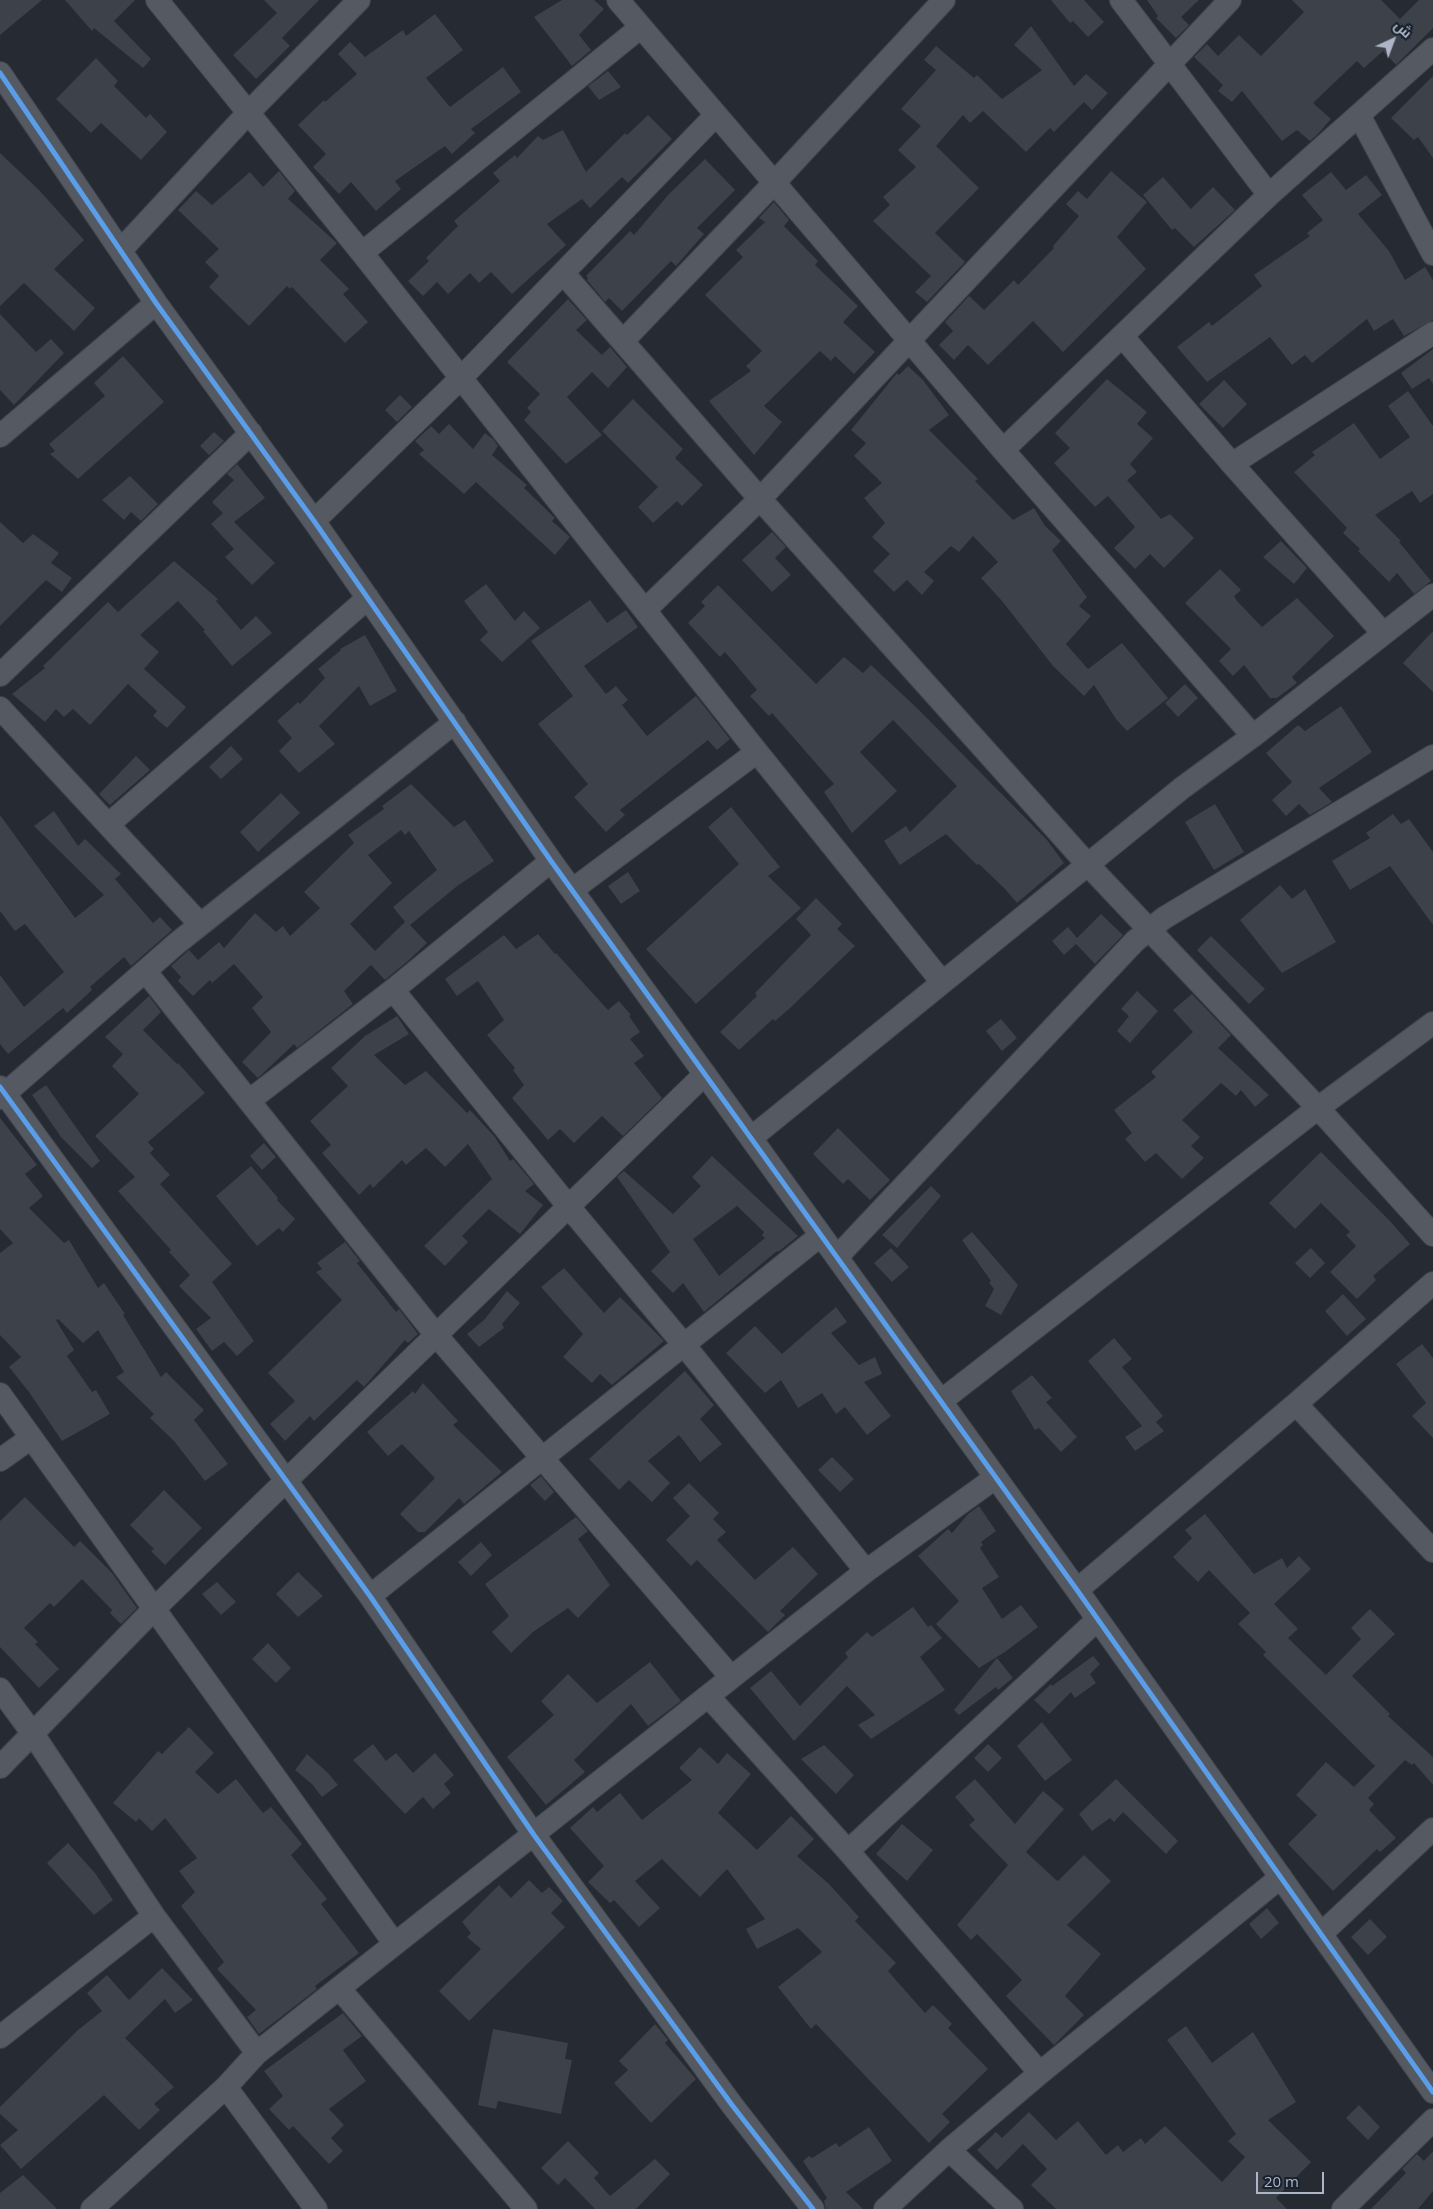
<!DOCTYPE html>
<meta charset="utf-8">
<style>
body{margin:0}
#map{position:relative;width:1433px;height:2209px;overflow:hidden;background:#252a33;font-family:"Open Sans",Cairo,sans-serif}
canvas{display:block}
.north{position:absolute;left:1368px;top:15px;width:50px;height:50px;-webkit-text-stroke:4px #18212e;paint-order:stroke;rotate:43deg;font-size:14px;font-weight:700;line-height:20px;text-align:center;color:#adb6c6}
.north::after{content:'';display:block;margin:auto;width:18px;height:22px;background:#adb6c6;clip-path:polygon(50% 0,100% 100%,50% 72%,0 100%)}
.scale{position:absolute;left:1256px;top:2172px;width:68px;height:22px;box-sizing:border-box;border:2px solid #adb6c6;border-top:0;padding-left:6px;font-size:15px;line-height:18px;white-space:nowrap;color:#adb6c6;-webkit-text-stroke:4px #18212e;paint-order:stroke}
</style>
<div id="map">
<canvas width="1433" height="2209"></canvas>
<div class="north">ش</div>
<div class="scale">20 m</div>
</div>
<script>
const ctx = document.querySelector('canvas').getContext('2d');
ctx.lineJoin = 'round';
function paint(path, color) {
  ctx.fillStyle = color;
  ctx.fill(path, 'evenodd');
}
function poly(rows) {
  const path = new Path2D();
  for (const r of rows) {
    path.moveTo(r[0], r[1]);
    for (let i = 2; i < r.length; i += 2) path.lineTo(r[i], r[i + 1]);
  }
  return path;
}
function stroke(path, color, width, dash) {
  ctx.strokeStyle = color;
  ctx.lineWidth = width;
  ctx.lineCap = dash ? 'butt' : 'round';
  ctx.setLineDash(dash || []);
  ctx.stroke(path);
}
paint(poly([
 [0,0,42,0,0,35],
 [65,0,135,0,114,21,151,59,143,68,94,28,92,31],
 [264,0,319,0,282,38,290,46,256,79,233,55,277,13],
 [562,0,594,0,604,9,579,35,591,50,572,66,534,17],
 [1051,0,1084,0,1104,22,1088,37,1073,21,1070,23],
 [1147,0,1199,0,1181,17,1189,25,1176,38,1156,18,1158,16],
 [1292,0,1381,0,1400,19,1419,0,1433,0,1433,28,1396,65,1383,51,1364,68,1357,61,1313,103,1331,119,1317,135,1310,141,1297,130,1282,141,1242,91,1232,102,1218,91,1223,85,1194,57,1207,44,1218,56,1239,35,1261,56,1304,12],
 [435,14,463,50,426,78,450,107,503,67,521,92,471,129,475,133,452,154,445,146,395,181,401,189,376,211,351,182,339,194,313,167,326,154,298,125,324,100,325,102,357,74,338,54,350,42,365,57,403,30,406,36],
 [1031,26,1074,86,1086,74,1108,93,1092,110,1084,102,1054,132,1050,128,1026,152,983,111,970,123,963,115,936,146,979,188,935,233,965,262,927,302,915,292,931,276,873,221,890,205,883,197,916,167,898,150,921,126,901,109,936,70,924,60,936,46,974,78,977,75,1002,99,1042,70,1014,45],
 [96,58,118,81,114,86,146,118,150,114,167,132,141,160,101,123,91,133,56,99],
 [608,71,621,87,599,100,588,86],
 [1433,76,1433,158,1418,137,1414,140,1391,118],
 [648,115,672,139,628,183,622,177,590,208,582,199,547,224,566,245,512,294,491,272,479,283,470,273,448,294,437,282,423,296,408,281,429,261,426,258,458,226,454,221,500,181,493,173,515,155,517,158,538,136,543,140,563,130,586,172,625,133,627,135],
 [0,153,39,190,84,240,54,269,95,308,74,331,24,283,0,306],
 [705,159,735,190,697,228,704,234,676,266,671,261,622,311,609,298,605,302,587,280,588,278,586,276,630,231,634,235,669,194],
 [279,171,295,191,288,199,337,243,320,260,349,289,343,294,368,322,345,343,292,287,290,289,287,286,249,326,209,287,219,276,205,262,219,249,178,210,196,191,212,205,250,172,263,187],
 [1111,171,1147,202,1117,237,1146,269,1063,352,1033,321,988,365,968,345,954,360,939,345,953,331,945,322,969,296,984,310,1014,280,1018,285,1054,248,1053,246,1079,216,1066,204,1078,191,1087,199],
 [1331,172,1346,190,1366,175,1382,195,1358,214,1389,251,1405,280,1425,267,1433,280,1433,320,1404,336,1393,319,1374,331,1367,319,1312,363,1305,355,1292,365,1270,337,1207,382,1177,347,1209,322,1212,326,1262,286,1254,275,1310,236,1307,233,1323,220,1302,195],
 [1163,177,1191,209,1213,187,1235,210,1194,247,1175,228,1172,230,1143,195],
 [774,202,789,220,784,226,818,261,815,265,858,306,843,322,875,352,854,374,835,356,831,361,820,351,764,406,782,422,754,455,709,401,751,371,746,366,762,351,705,295,743,257,736,250,765,222,759,218],
 [568,299,587,320,576,330,602,355,610,347,627,367,608,388,592,372,567,397,602,435,566,464,524,420,531,412,527,408,540,394,507,362],
 [0,314,36,352,51,339,64,353,14,405,0,390],
 [1433,349,1433,384,1429,378,1412,389,1401,373],
 [123,356,164,402,78,479,50,454,55,451,49,444,105,396,94,383],
 [908,366,923,380,949,415,929,430,978,479,975,481,1013,520,1034,508,1045,526,1061,541,1052,550,1087,597,1079,606,1091,616,1066,644,1088,669,1122,643,1168,698,1127,731,1116,719,1094,685,1084,696,1053,666,1002,601,981,578,998,562,973,536,959,552,951,546,924,572,934,581,922,595,907,580,894,592,873,571,890,554,872,537,885,523,864,498,882,483,854,456,866,443,851,430,897,373,899,375],
 [1107,379,1147,412,1137,424,1153,438,1130,464,1137,472,1127,480,1161,519,1170,514,1194,538,1164,568,1150,554,1135,569,1114,548,1135,527,1108,496,1095,507,1054,463,1070,448,1055,433],
 [1224,380,1247,404,1223,428,1199,404],
 [1408,391,1433,426,1433,494,1420,503,1412,491,1375,515,1401,541,1399,542,1431,581,1414,594,1397,573,1389,582,1358,551,1360,549,1343,533,1347,528,1294,472,1315,455,1312,452,1354,423,1380,459,1410,437,1388,406],
 [400,395,412,407,397,422,385,410],
 [633,399,683,449,675,458,703,485,682,506,677,501,653,523,638,507,658,487,602,431],
 [449,424,473,449,485,433,493,439,498,446,492,455,527,485,524,488,555,518,552,521,570,537,555,555,476,482,464,494,419,454,424,450,415,441,431,426,439,434],
 [214,432,224,441,209,455,200,446],
 [237,464,265,498,234,522,275,563,252,585,225,557,234,549,211,524,223,513,212,502,234,480,227,474],
 [130,476,158,504,141,521,131,512,124,520,102,500],
 [0,522,23,543,33,534,59,553,51,563,72,578,62,592,46,580,0,626],
 [772,532,786,547,775,558,791,575,772,592,742,560],
 [1281,541,1307,568,1294,584,1263,557],
 [174,561,218,599,216,601,241,630,256,616,272,633,232,666,203,631,205,630,178,601,140,635,159,652,144,669,186,707,167,728,153,716,157,711,128,684,90,725,73,709,64,717,56,709,45,722,12,694,45,668,43,666,108,602,118,612],
 [1220,569,1241,590,1234,596,1237,601,1262,627,1297,598,1334,636,1292,677,1297,683,1277,698,1270,698,1244,665,1233,676,1219,661,1231,649,1185,603],
 [486,584,515,621,524,611,540,628,502,662,480,640,488,632,464,601],
 [718,585,816,684,844,657,863,673,871,665,918,709,1047,840,1064,863,1017,903,1005,889,979,864,977,865,946,834,900,865,884,841,906,826,910,832,957,786,893,720,860,752,897,791,852,833,824,792,834,784,772,713,769,716,750,696,757,690,725,652,720,657,688,623,705,606,701,602],
 [590,600,607,623,626,610,638,627,584,666,606,694,616,686,628,700,622,705,647,736,696,696,730,739,717,750,708,740,620,810,625,815,606,832,574,797,588,784,538,724,573,696,531,641],
 [1433,631,1433,692,1403,663],
 [365,635,397,691,370,706,359,686,319,726,335,744,299,773,279,751,292,738,277,721,298,702,300,704,325,678,318,669,341,650,340,649],
 [1185,684,1198,698,1178,717,1165,703],
 [1341,706,1372,752,1319,788,1332,802,1310,815,1299,804,1286,816,1272,800,1292,782,1266,753,1298,725,1305,731],
 [231,746,243,759,221,779,209,767],
 [136,756,150,770,110,805,99,794],
 [411,784,454,827,465,820,494,861,456,887,410,925,427,943,409,960,385,980,371,965,344,991,353,1004,297,1048,294,1044,258,1078,242,1062,271,1032,252,1008,263,997,234,964,212,983,210,980,193,996,178,981,181,977,171,966,189,950,198,960,219,942,224,948,255,913,276,932,283,926,290,936,320,908,304,892,354,843,348,835,384,809,382,806],
 [401,830,405,835,409,831,437,870,393,907,405,922,375,951,350,924,392,883,368,855],
 [281,793,300,813,258,852,240,832],
 [1215,804,1244,852,1214,870,1185,822],
 [731,807,780,867,768,876,801,908,696,1004,646,949,739,864,708,827],
 [54,811,78,846,85,839,121,874,115,879,153,923,160,917,172,930,131,966,124,957,90,987,92,990,67,1013,63,1008,8,1054,0,1044,0,975,24,1007,64,972,25,924,15,931,0,911,0,815,75,918,104,895,34,826],
 [1393,814,1401,824,1409,819,1433,852,1433,925,1390,866,1350,890,1332,861,1370,838,1366,833],
 [628,872,640,891,621,904,608,886],
 [1280,885,1292,899,1305,889,1336,942,1282,973,1240,920],
 [816,898,842,924,837,929,855,946,789,1009,775,1021,773,1019,739,1050,720,1032,757,996,755,993,811,935,796,919],
 [1101,914,1123,935,1095,964,1076,944,1064,955,1052,941,1068,927,1077,938],
 [538,934,555,954,556,953,608,1010,619,1001,631,1015,629,1016,640,1032,630,1039,644,1056,634,1063,662,1098,623,1136,602,1116,574,1143,560,1129,548,1140,512,1098,524,1085,513,1070,515,1068,487,1035,504,1020,478,981,457,996,445,979,504,935,516,949],
 [1211,936,1265,989,1249,1004,1197,950],
 [1137,991,1158,1011,1130,1043,1117,1031,1129,1016,1121,1009],
 [1192,994,1231,1035,1218,1048,1269,1095,1255,1107,1241,1090,1236,1096,1221,1083,1182,1120,1200,1137,1191,1146,1204,1158,1182,1179,1156,1153,1145,1162,1125,1139,1132,1133,1114,1110,1156,1077,1151,1072,1193,1032,1173,1010],
 [149,996,161,1012,143,1030,177,1064,178,1063,205,1093,148,1142,154,1149,150,1153,170,1175,160,1184,232,1264,212,1282,254,1341,237,1356,224,1342,212,1351,196,1329,211,1318,179,1286,190,1275,169,1252,171,1250,118,1191,135,1177,95,1136,139,1094,112,1066,123,1054,105,1037],
 [397,1016,409,1034,374,1055,405,1085,426,1071,467,1113,470,1110,495,1137,510,1161,513,1159,534,1184,525,1191,543,1205,520,1234,489,1209,462,1236,468,1242,445,1266,424,1246,492,1179,468,1144,445,1167,426,1148,406,1165,402,1160,373,1188,370,1184,359,1195,322,1153,331,1145,310,1121,348,1086,331,1068,365,1036],
 [1001,1019,1017,1038,1002,1051,986,1031],
 [46,1085,100,1161,92,1168,61,1137,32,1095],
 [0,1118,37,1165,25,1174,43,1196,29,1208,64,1243,69,1240,98,1288,104,1283,125,1314,123,1315,161,1377,166,1372,204,1410,194,1420,228,1464,205,1481,174,1441,150,1418,154,1414,116,1377,124,1372,98,1330,83,1343,58,1319,56,1320,74,1350,67,1356,92,1392,96,1390,110,1414,62,1441,29,1392,9,1367,21,1357,0,1335,0,1253,13,1243,0,1229],
 [838,1128,890,1180,870,1200,848,1179,843,1184,813,1154],
 [264,1143,276,1157,262,1170,250,1156],
 [1321,1152,1390,1221,1410,1244,1373,1276,1376,1280,1357,1299,1330,1272,1356,1246,1346,1235,1350,1232,1321,1203,1295,1229,1269,1203],
 [712,1156,798,1236,778,1252,777,1251,704,1312,683,1283,673,1293,651,1271,670,1252,617,1177,624,1171,673,1214,701,1186,692,1177],
 [737,1206,764,1232,762,1235,765,1238,719,1276,693,1239],
 [251,1166,278,1198,277,1200,295,1219,283,1232,279,1228,257,1246,216,1196],
 [931,1186,941,1196,897,1248,882,1235],
 [972,1232,1018,1285,1001,1315,985,1306,994,1289,989,1283,991,1281,962,1240],
 [345,1242,360,1261,357,1263,396,1312,399,1309,418,1334,408,1343,405,1340,364,1387,357,1380,314,1421,310,1416,285,1441,270,1424,295,1401,268,1373,342,1300,316,1272,322,1269,317,1263],
 [891,1248,909,1267,892,1282,874,1263],
 [1311,1248,1325,1263,1310,1278,1295,1263],
 [564,1268,604,1313,620,1297,664,1341,612,1385,600,1374,592,1383,563,1357,583,1334,541,1287],
 [507,1291,520,1303,502,1324,504,1328,479,1347,467,1334,484,1320],
 [1343,1294,1366,1319,1347,1336,1325,1311],
 [836,1307,847,1322,831,1333,859,1365,875,1357,882,1374,864,1382,891,1416,867,1435,845,1407,836,1414,822,1393,798,1408,781,1380,765,1393,726,1353,755,1326,782,1354],
 [1114,1338,1132,1359,1122,1367,1163,1416,1156,1422,1164,1431,1135,1451,1125,1437,1142,1426,1088,1361],
 [1422,1344,1433,1358,1433,1438,1412,1416,1426,1403,1396,1364],
 [685,1371,714,1405,700,1419,722,1444,700,1462,679,1435,648,1461,670,1483,652,1502,629,1480,619,1490,589,1459],
 [1032,1375,1052,1398,1046,1402,1077,1437,1061,1452,1039,1428,1035,1430,1011,1391],
 [423,1383,458,1421,453,1425,502,1472,464,1504,459,1498,425,1532,418,1532,400,1514,435,1478,402,1444,388,1456,367,1432,413,1391,415,1394],
 [832,1457,854,1479,840,1492,818,1470],
 [541,1476,554,1492,545,1501,530,1485],
 [689,1483,719,1513,713,1519,726,1532,717,1540,755,1580,793,1547,818,1574,780,1611,785,1615,768,1632,697,1560,691,1566,666,1540,690,1516,673,1498],
 [164,1490,202,1528,165,1565,151,1551,154,1549,130,1525],
 [25,1497,74,1547,80,1541,112,1573,137,1608,121,1624,110,1613,112,1610,82,1579,54,1607,50,1603,24,1628,38,1642,35,1644,59,1669,39,1688,0,1647,0,1521],
 [979,1506,996,1531,981,1542,983,1545,980,1548,999,1577,982,1588,1002,1619,1021,1605,1038,1627,1005,1652,979,1668,936,1624,959,1601,918,1556,948,1529,952,1533,968,1514],
 [1205,1514,1254,1574,1282,1558,1287,1568,1299,1556,1311,1569,1274,1604,1298,1629,1288,1638,1326,1675,1361,1639,1351,1628,1370,1609,1395,1634,1352,1676,1390,1714,1388,1716,1433,1757,1433,1785,1414,1763,1412,1765,1405,1760,1368,1798,1374,1804,1369,1810,1396,1838,1380,1852,1377,1849,1333,1891,1288,1844,1317,1815,1296,1795,1326,1762,1354,1787,1375,1766,1263,1655,1266,1652,1238,1624,1250,1613,1209,1570,1198,1582,1173,1557,1192,1538,1185,1530],
 [576,1517,588,1531,578,1539,610,1585,578,1618,568,1608,533,1632,511,1653,492,1632,509,1616,485,1584],
 [481,1542,492,1555,471,1576,458,1562],
 [298,1572,323,1596,298,1617,276,1594],
 [217,1582,236,1602,221,1615,202,1594],
 [913,1607,928,1627,931,1625,942,1638,920,1657,945,1690,871,1739,858,1725,875,1715,847,1686,794,1741,750,1688,771,1671,800,1706,848,1657,845,1653,867,1632,872,1637],
 [268,1643,291,1668,276,1683,252,1659],
 [1093,1656,1100,1664,1090,1674,1096,1683,1075,1698,1071,1692,1049,1714,1034,1700,1051,1684,1052,1686],
 [997,1658,1013,1678,998,1690,996,1687,959,1715,954,1710],
 [650,1662,681,1701,648,1726,631,1704,574,1760,585,1772,546,1805,507,1757,554,1715,541,1701,568,1674,597,1703],
 [1042,1722,1072,1760,1045,1781,1017,1746],
 [189,1727,214,1753,195,1772,218,1794,236,1779,263,1813,271,1807,302,1844,291,1855,327,1899,321,1904,359,1953,315,1986,317,1989,259,2034,247,2017,256,2010,217,1969,224,1962,181,1906,195,1892,179,1871,197,1858,165,1818,152,1831,139,1818,136,1822,113,1803,158,1751,162,1754],
 [373,1744,386,1761,396,1753,413,1773,435,1753,454,1775,444,1784,451,1793,433,1809,423,1797,405,1814,353,1760],
 [988,1744,1002,1758,988,1772,974,1758],
 [824,1745,854,1775,836,1794,801,1759],
 [700,1747,718,1764,727,1753,751,1774,718,1813,757,1850,791,1816,814,1839,797,1856,829,1884,859,1917,855,1921,896,1963,888,1971,925,2013,933,2005,952,2024,948,2028,988,2069,942,2114,950,2122,929,2143,816,2024,811,2029,778,1987,822,1952,798,1928,757,1949,746,1929,765,1919,727,1869,700,1897,662,1859,635,1881,660,1908,639,1927,614,1900,610,1903,588,1882,604,1866,570,1828,593,1807,597,1812,620,1793,642,1820,692,1780,679,1768],
 [307,1754,328,1773,338,1785,322,1797,312,1784,295,1770],
 [975,1779,1015,1824,1043,1791,1064,1809,1026,1852,1055,1879,1058,1881,1084,1855,1111,1881,1067,1925,1101,1954,1065,1996,1084,2015,1054,2045,1006,1996,1022,1980,977,1934,971,1940,957,1925,1008,1865,969,1825,975,1820,955,1797],
 [1116,1779,1178,1841,1166,1854,1123,1812,1114,1822,1110,1818,1092,1831,1079,1814],
 [902,1824,933,1850,907,1881,876,1854],
 [68,1843,95,1873,113,1900,94,1915,47,1863],
 [529,1880,542,1893,549,1887,563,1901,551,1913,565,1927,469,2021,439,1991,481,1949,467,1937,471,1933,462,1922,499,1885,511,1898],
 [1267,1908,1279,1923,1261,1939,1249,1924],
 [1370,1919,1387,1937,1368,1955,1351,1937],
 [162,1968,193,2000,175,2013,165,1999,125,2038,174,2087,154,2104,160,2110,139,2130,104,2095,21,2169,0,2145,18,2130,0,2114,0,2107,78,2030,102,2011,87,1993,107,1975,129,2000],
 [343,2013,362,2036,343,2050,366,2081,329,2109,344,2125,331,2138,343,2151,329,2164,293,2126,289,2130,269,2109,283,2096,264,2071],
 [655,2024,668,2040,665,2043,696,2079,651,2123,614,2083,628,2070,619,2061],
 [1186,2026,1212,2063,1253,2032,1296,2102,1268,2120,1311,2162,1276,2198,1287,2209,1056,2209,1031,2185,1047,2169,1023,2144,997,2170,977,2150,996,2132,1002,2138,1029,2112,1056,2140,1078,2121,1106,2155,1118,2145,1123,2152,1141,2138,1145,2144,1165,2126,1222,2182,1245,2157,1228,2141,1236,2134,1167,2040],
 [493,2029,568,2043,565,2059,572,2060,561,2114,498,2101,496,2109,478,2105],
 [1359,2105,1380,2127,1368,2140,1346,2118],
 [869,2127,892,2161,846,2192,863,2209,826,2209,824,2201,827,2198,803,2161,809,2156,812,2158,836,2143,839,2147],
 [568,2141,599,2173,594,2178,610,2196,655,2159,670,2174,636,2209,595,2209,565,2178,558,2185,541,2168],
 [1433,2151,1433,2191,1418,2209,1371,2209,1406,2173,1402,2169,1417,2154,1424,2161],
 [23,2175,57,2209,0,2209,0,2193]
]), '#3d4149');
const street = poly([
 [157,0,362,253,757,752,942,982],
 [618,0,1003,450,1253,736],
 [1121,0,1269,195],
 [0,73,156,303,314,521,551,861,1077,1590,1433,2092],
 [1359,115,1433,254],
 [121,250,249,112,359,0],
 [362,253,641,27],
 [564,274,760,499,1089,866,1318,1108,1433,1235],
 [1122,336,1232,464,1383,633],
 [623,341,775,182,944,0],
 [0,436,156,303],
 [1003,450,1269,195,1433,49],
 [1232,464,1433,333],
 [314,521,461,378,716,115],
 [645,610,760,499,1230,0],
 [0,675,251,433],
 [0,708,200,924],
 [109,824,368,598],
 [572,890,757,752],
 [146,972,436,1335,731,1677],
 [393,990,569,1207,685,1346,866,1571],
 [0,1087,370,1596,534,1835,732,2105,813,2209],
 [0,1098,176,944,455,722],
 [250,1100,393,990,551,861],
 [751,1138,1182,788,1253,736,1433,595],
 [837,1257,1135,941,1164,918,1433,756],
 [0,1394,394,1943],
 [941,1401,1318,1108,1433,1023],
 [1296,1404,1433,1551],
 [0,1460,31,1438],
 [1077,1590,1296,1404,1433,1283],
 [370,1596,821,1235],
 [0,1689,33,1734,154,1916,257,2053],
 [708,1696,848,1851,1040,2073],
 [0,1767,155,1608,705,1074],
 [848,1851,1097,1620],
 [1321,1934,1433,1829],
 [339,1988,526,2209],
 [0,2037,154,1916],
 [226,2087,316,2209],
 [949,2150,1012,2209],
 [92,2209,226,2087,257,2053,866,1571,995,1478],
 [885,2209,949,2150,1040,2073,1281,1877],
 [1343,2209,1433,2120]
]);
stroke(street, '#40454c', 24);
stroke(street, '#545962', 22);
stroke(poly([
 [0,73,156,303,314,521,551,861,1077,1590,1433,2092],
 [0,1087,370,1596,534,1835,732,2105,813,2209]
]), '#5a9eea', 5);
</script>
